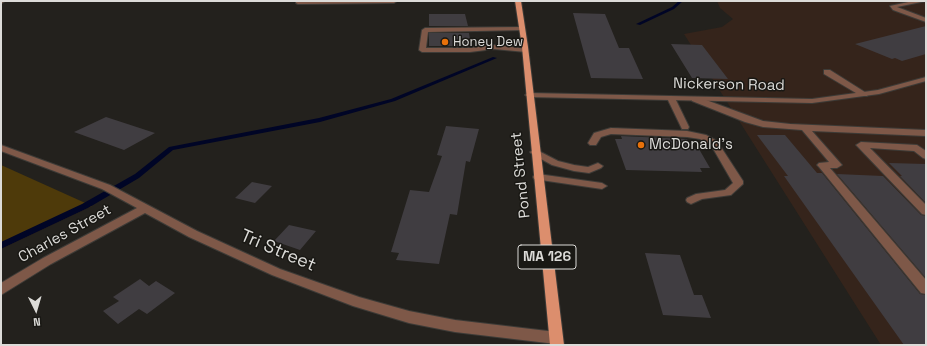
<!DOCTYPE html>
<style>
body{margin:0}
#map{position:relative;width:927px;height:346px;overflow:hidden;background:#23211d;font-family:"Space Grotesk",sans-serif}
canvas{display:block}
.frame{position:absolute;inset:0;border:2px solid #dcdbd8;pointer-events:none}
.north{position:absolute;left:16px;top:290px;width:40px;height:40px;-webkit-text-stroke:3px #191814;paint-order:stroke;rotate:175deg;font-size:11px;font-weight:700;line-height:16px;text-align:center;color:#dcdbd8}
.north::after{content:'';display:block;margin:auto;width:14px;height:18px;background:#dcdbd8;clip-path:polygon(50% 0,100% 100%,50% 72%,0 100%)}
</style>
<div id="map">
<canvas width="927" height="346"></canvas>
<div class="frame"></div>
<div class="north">N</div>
</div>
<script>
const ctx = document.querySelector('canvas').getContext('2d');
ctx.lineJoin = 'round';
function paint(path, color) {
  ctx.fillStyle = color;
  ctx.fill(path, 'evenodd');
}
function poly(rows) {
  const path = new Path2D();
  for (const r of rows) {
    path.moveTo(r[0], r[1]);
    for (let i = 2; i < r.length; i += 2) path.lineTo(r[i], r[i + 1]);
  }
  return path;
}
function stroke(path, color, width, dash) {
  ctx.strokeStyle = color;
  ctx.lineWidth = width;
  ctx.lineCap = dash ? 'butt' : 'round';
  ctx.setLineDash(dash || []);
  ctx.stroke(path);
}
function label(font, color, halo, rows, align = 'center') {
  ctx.font = font + ' "Space Grotesk",sans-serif';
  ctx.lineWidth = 3;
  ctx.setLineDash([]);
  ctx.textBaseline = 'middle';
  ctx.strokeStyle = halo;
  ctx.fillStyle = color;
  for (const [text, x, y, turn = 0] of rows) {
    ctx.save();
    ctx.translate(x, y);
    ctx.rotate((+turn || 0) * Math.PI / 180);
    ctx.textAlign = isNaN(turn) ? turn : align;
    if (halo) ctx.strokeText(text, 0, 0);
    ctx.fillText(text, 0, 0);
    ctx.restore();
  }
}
paint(poly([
 [717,1,926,1,926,345,881,345,684,34,722,27,733,19,720,8]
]), '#35241b');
paint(poly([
 [1,165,92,206,1,249]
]), '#4e3a0a');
paint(poly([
 [679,1,683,1,674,9,640,25,636,24,672,7,679,1],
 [493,57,497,58,395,101,320,122,173,150,139,178,88,208,1,249,1,242,82,204,135,174,169,147,319,118,391,99,493,57]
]), '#000526');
paint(poly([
 [573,13,605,14,619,48,629,48,643,79,591,78],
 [429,14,465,14,468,26,429,26],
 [926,26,926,54,902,61,895,58,892,59,855,44],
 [429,33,469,33,471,46,429,46],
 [671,44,702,45,728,79,692,78],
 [106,117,155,133,124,150,74,132],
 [446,126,479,129,470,162,466,161,457,215,450,214,439,264,396,260,399,253,391,252,410,190,429,192,442,156,437,155],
 [757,135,785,135,817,173,822,173,920,294,926,295,926,345,904,345,784,176,788,176],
 [621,136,687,139,692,149,699,149,710,168,700,168,702,172,626,170,615,139,622,139],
 [889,163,926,164,926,203,900,176,902,176],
 [837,174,883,176,921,215,926,216,926,278],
 [252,182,272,186,255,203,235,198],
 [289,225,316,231,300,250,274,241],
 [645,253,680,255,694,295,702,295,711,318,663,315],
 [140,279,149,286,156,281,175,293,147,314,139,309,118,324,103,311,119,301,113,297]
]), '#403d41');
const lane = poly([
 [913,1,926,1,897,7,926,18,926,22,893,10,890,6,913,1],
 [523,27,525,28,525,30,428,32,426,48,470,48,494,45,528,49,528,51,526,52,494,49,470,52,422,52,419,50,422,30,425,28,523,27],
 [824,70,830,70,868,94,867,96,861,96,824,74,824,70],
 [668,96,671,96,675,98,689,127,688,129,682,129,681,127,667,98,668,96],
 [692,97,698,97,763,121,790,124,926,130,926,136,812,131,842,165,837,168,830,168,926,280,926,294,921,293,819,167,817,165,819,163,829,162,802,130,763,127,745,122,692,101,692,97],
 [611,128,687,131,706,135,717,141,743,181,743,184,731,195,702,199,691,204,687,202,686,200,687,198,696,194,725,190,733,183,711,145,700,139,687,137,611,134,601,137,596,145,590,145,588,143,594,133,611,128],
 [861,142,917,145,926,151,926,159,923,158,914,151,870,148,926,205,926,215,922,214,858,147,856,145,861,142],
 [535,149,558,161,574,165,588,167,598,163,603,166,601,168,589,173,574,171,552,165,532,154,530,152,535,149],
 [538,174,602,183,607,186,602,189,534,179,533,177,534,175,538,174]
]);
const street = poly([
 [1,1,5,1,2,3,1,1],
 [296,1,397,1,394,3,298,4,296,3,296,1],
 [926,77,926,81,879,94,812,103,529,97,525,95,529,93,812,99,878,90,926,77],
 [1,145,110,185,197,231,280,269,359,297,409,311,455,320,556,332,561,334,563,338,561,342,556,344,455,332,409,323,353,306,272,275,189,237,145,213,51,264,1,295,1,283,43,258,137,208,102,189,1,151,1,145]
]);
const primary = poly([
 [515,1,521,1,528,47,564,345,550,345,522,47,515,1]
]);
stroke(lane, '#3d3b37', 2);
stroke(street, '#3d3b37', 2);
stroke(primary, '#3d3b37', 2);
paint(lane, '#7e5848');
paint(street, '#7e5848');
paint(primary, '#dc8e6d');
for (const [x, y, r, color] of [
 [445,42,4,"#e8710a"],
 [641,145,4,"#e8710a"]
]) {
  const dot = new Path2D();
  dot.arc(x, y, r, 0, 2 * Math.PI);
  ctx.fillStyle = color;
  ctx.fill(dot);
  stroke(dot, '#191814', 1.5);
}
label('13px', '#dcdbd8', '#191814', [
 ["Honey Dew",453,42]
], 'left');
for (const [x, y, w] of [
 [547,257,58]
]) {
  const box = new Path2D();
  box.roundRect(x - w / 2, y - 12, w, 24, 3);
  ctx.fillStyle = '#191814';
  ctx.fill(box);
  stroke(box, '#dcdbd8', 1);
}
label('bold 14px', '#dcdbd8', null, [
 ["MA 126",547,257]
]);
label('15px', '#dcdbd8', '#191814', [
 ["Nickerson Road",729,85,1],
 ["Pond Street",521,175,-96],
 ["Charles Street",65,234,-29]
]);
label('15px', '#dcdbd8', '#191814', [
 ["McDonald's",649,145]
], 'left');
label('18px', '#dcdbd8', '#191814', [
 ["Tri Street",278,251,23]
]);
</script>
